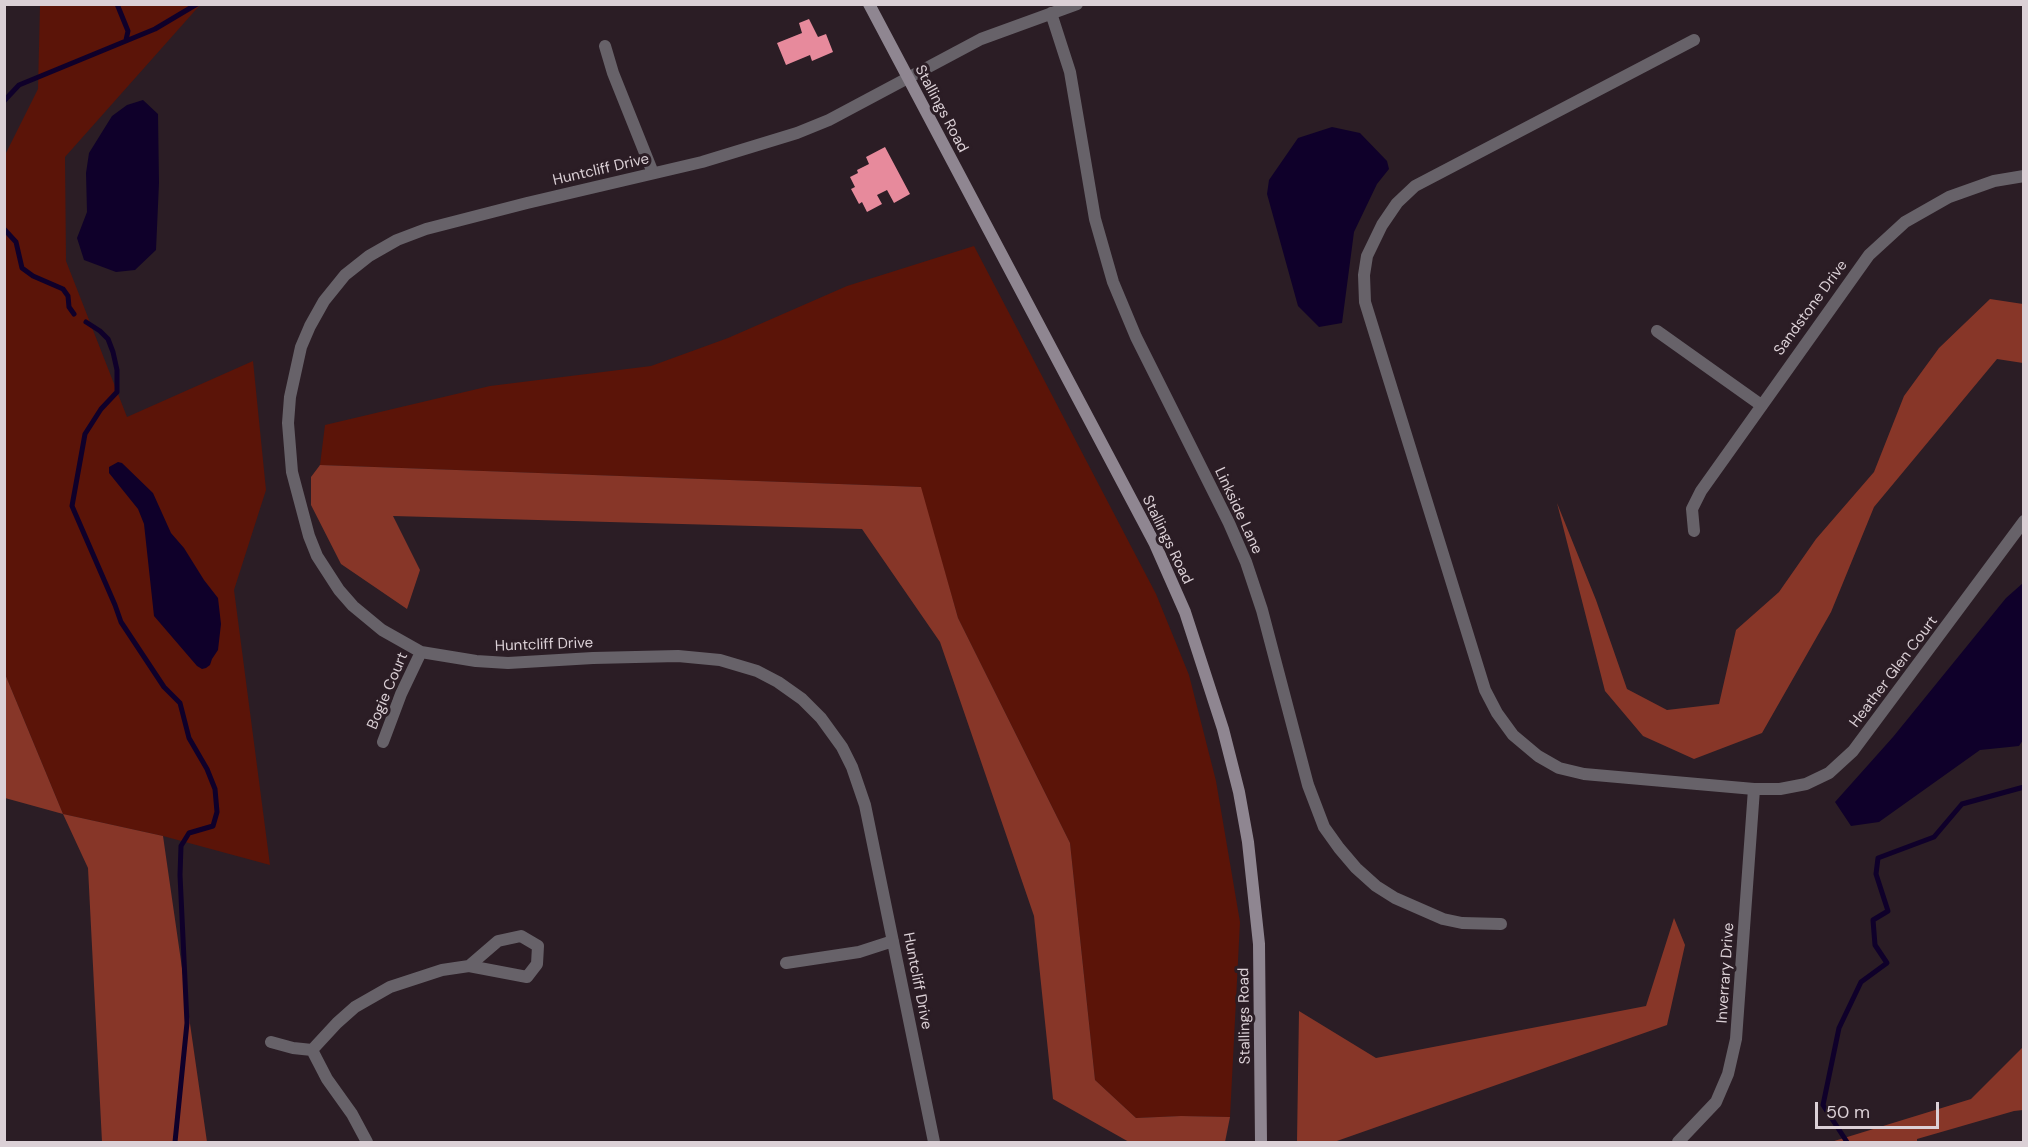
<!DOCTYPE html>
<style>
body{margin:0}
#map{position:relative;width:2028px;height:1147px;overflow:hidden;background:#2b1d25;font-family:"DM Sans",sans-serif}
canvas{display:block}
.frame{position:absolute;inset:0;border:6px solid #dbd0d6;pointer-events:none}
.scale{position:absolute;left:1815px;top:1102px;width:124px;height:27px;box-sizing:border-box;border:3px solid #dbd0d6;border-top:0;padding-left:8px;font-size:18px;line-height:21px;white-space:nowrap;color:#dbd0d6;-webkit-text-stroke:4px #2b1d25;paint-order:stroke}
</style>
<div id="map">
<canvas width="2028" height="1147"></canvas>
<div class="frame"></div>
<div class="scale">50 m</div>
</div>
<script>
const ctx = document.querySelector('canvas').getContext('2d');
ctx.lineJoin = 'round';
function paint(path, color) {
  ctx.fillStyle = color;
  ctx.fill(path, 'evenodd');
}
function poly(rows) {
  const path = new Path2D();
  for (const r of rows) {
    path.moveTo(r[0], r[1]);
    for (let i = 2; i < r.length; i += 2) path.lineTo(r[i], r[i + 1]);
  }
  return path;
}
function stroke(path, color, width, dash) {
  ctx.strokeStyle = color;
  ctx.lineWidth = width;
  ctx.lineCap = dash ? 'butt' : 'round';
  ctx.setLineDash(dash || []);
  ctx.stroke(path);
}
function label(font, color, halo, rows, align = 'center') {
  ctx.font = font + ' "DM Sans",sans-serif';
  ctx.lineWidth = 6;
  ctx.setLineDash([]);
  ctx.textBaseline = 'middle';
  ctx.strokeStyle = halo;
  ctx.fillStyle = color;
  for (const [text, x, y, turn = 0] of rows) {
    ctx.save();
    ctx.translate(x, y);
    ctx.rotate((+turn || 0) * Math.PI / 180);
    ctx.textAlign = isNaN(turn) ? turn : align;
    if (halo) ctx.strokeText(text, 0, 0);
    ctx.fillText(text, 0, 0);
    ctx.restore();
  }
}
paint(poly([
 [40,5,200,5,65,157,66,261,127,417,253,361,266,490,234,590,270,865,163,836,63,814,5,674,4,157,38,89],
 [974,246,1156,594,1189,675,1216,781,1240,922,1230,1117,1181,1116,1136,1118,1095,1080,1070,843,958,618,920,487,320,465,325,425,490,386,651,366,728,338,847,286]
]), '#5b1408');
paint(poly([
 [1990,299,2023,304,2023,363,1997,359,1874,507,1831,612,1762,733,1694,759,1643,736,1605,691,1557,503,1596,600,1627,689,1667,710,1719,704,1736,630,1779,592,1816,539,1874,472,1904,396,1939,348],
 [320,465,921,487,958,618,1070,843,1095,1080,1136,1118,1181,1116,1230,1117,1225,1142,1129,1142,1053,1099,1034,916,940,642,862,529,393,516,420,570,407,609,341,564,311,505,311,477],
 [5,674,63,814,163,836,207,1142,102,1142,88,868,63,814,5,798],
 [1674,918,1685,945,1667,1025,1334,1142,1297,1142,1299,1011,1376,1058,1646,1006],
 [2023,1047,2023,1110,2014,1111,1917,1139,1917,1142,1831,1142,1971,1099]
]), '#873628');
paint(poly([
 [143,100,158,114,159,183,156,250,135,270,116,272,84,260,77,238,87,212,86,173,89,153,112,116,127,105],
 [1332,127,1360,133,1387,161,1389,169,1377,184,1354,232,1342,323,1319,327,1298,306,1267,194,1269,180,1298,138],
 [118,462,122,463,153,493,171,533,184,548,204,580,218,598,221,624,218,650,212,659,210,665,206,668,202,669,197,666,154,616,144,524,138,509,109,473,109,467],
 [2023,583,2023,740,2019,746,1980,750,1879,822,1851,826,1835,802,1893,737,2006,598]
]), '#0f002a');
stroke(poly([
 [117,4,128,31,126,40],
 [4,101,19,85,155,29,197,4],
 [4,229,16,242,22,268,33,276,63,289,68,296,69,307,74,314],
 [86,322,100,331,108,339,113,352,117,370,117,392,101,409,85,434,72,506,115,605,121,622,164,687,180,703,189,738,207,769,215,789,217,812,213,826,189,833,181,846,180,875,187,1023,175,1142],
 [1847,1142,1823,1105,1839,1028,1861,982,1887,963,1875,945,1873,920,1888,911,1876,874,1878,858,1934,837,1962,804,2024,787]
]), '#0f002a', 5);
paint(poly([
 [809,19,818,37,826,34,833,52,812,61,810,55,786,65,777,43,802,33,799,23],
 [885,147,910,194,894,203,887,190,877,195,882,204,867,212,862,202,859,204,851,189,855,187,850,177,858,173,857,170,869,164,866,157]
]), '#e78a9c');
stroke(poly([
 [1051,13,1070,72,1095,219,1113,282,1136,337,1229,523,1246,562,1262,610,1308,785,1324,827,1339,848,1356,868,1376,886,1395,898,1443,919,1462,923,1501,924],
 [1694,40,1415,186,1397,203,1382,225,1367,256,1364,275,1365,302,1485,690,1497,713,1513,735,1538,756,1559,768,1584,774,1754,789,1780,789,1806,784,1829,773,1853,751,2024,521],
 [605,46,613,73,653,173],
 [1657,331,1761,405],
 [1694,531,1692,509,1701,491,1869,255,1905,222,1949,197,1994,181,2024,176],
 [383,742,401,694,421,652],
 [786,963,859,952,893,941],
 [271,1042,293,1048,312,1050,327,1079,352,1114,367,1142],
 [312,1050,337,1023,355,1007,390,987,442,970,469,966,527,977,537,964,538,946,521,936,498,941,469,966],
 [934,1142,865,805,852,767,842,747,821,718,802,699,778,682,757,671,720,660,678,656,593,658,508,663,476,661,421,652,382,630,353,606,339,590,317,556,309,536,292,472,288,423,290,397,301,347,310,326,324,301,345,275,369,256,397,240,426,229,527,203,702,162,797,133,829,120,981,39,1077,4],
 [1678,1142,1716,1102,1728,1074,1736,1039,1754,789]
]), '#676269', 12);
stroke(poly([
 [869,4,1155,544,1185,612,1223,729,1239,792,1248,842,1259,944,1261,1142]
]), '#8f8691', 12);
label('15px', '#dbd0d6', '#2b1d25', [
 ["Stallings Road",941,109,62],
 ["Huntcliff Drive",601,170,-13],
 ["Sandstone Drive",1811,308,-54],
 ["Linkside Lane",1238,511,65],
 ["Stallings Road",1167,540,64],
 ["Huntcliff Drive",544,645,-2],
 ["Heather Glen Court",1894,672,-53],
 ["Bogie Court",388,691,-67],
 ["Inverrary Drive",1726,973,-86],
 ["Huntcliff Drive",917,981,79],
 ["Stallings Road",1245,1016,-91]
]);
</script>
